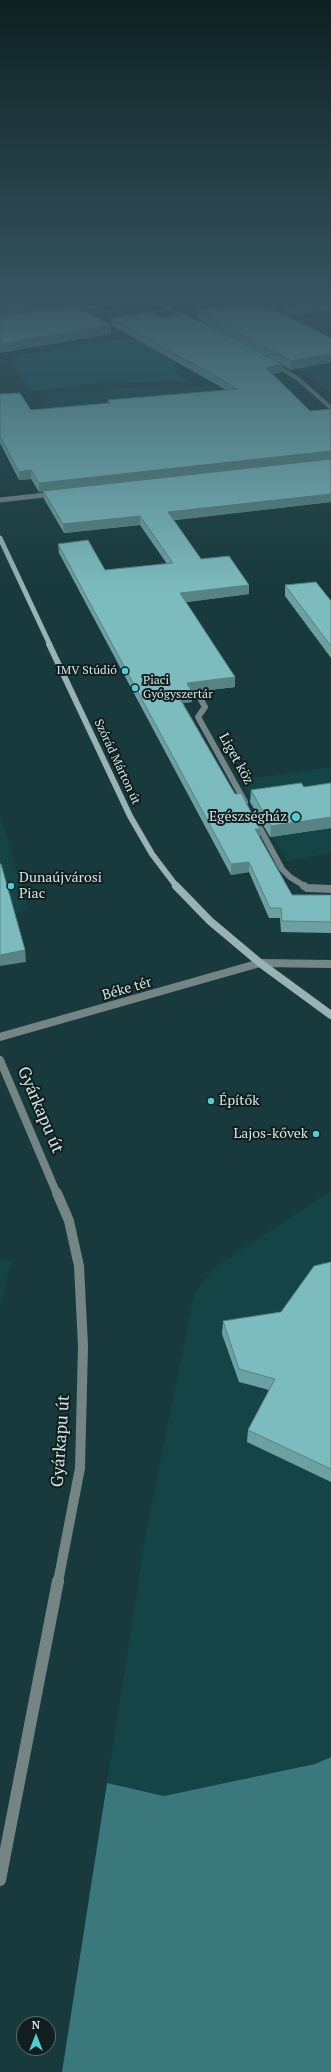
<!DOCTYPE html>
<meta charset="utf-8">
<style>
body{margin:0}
#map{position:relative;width:331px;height:2072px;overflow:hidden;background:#183a3c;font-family:"PT Serif",serif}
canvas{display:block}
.north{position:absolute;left:16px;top:2016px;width:40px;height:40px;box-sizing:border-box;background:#101e1f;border:1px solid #5e6e6f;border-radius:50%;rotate:0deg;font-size:11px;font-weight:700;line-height:16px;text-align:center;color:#d3e5e6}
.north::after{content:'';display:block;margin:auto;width:14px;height:18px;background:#51ccd2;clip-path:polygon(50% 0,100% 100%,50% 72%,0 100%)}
</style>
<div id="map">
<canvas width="331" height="2072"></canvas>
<div class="north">N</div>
</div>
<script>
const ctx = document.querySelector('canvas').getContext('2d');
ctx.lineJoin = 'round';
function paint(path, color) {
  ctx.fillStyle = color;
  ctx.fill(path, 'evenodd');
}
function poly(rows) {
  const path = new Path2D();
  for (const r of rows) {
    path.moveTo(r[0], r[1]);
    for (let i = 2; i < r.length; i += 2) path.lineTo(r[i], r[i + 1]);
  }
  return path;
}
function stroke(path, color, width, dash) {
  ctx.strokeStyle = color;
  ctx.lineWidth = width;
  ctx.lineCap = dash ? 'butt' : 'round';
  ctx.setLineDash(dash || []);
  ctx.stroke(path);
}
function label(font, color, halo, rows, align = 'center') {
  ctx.font = font + ' "PT Serif",serif';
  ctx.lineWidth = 4;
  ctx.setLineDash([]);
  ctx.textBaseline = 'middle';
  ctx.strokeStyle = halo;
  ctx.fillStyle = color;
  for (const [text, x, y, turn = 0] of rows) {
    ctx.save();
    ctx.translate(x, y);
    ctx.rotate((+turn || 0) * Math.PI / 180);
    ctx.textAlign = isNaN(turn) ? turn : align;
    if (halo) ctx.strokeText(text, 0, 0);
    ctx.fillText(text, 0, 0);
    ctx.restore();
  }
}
paint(poly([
 [238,300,331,300,331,393,297,369,183,310],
 [214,386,255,431,74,450,39,395,117,388],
 [331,767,331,853,287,861,240,780],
 [0,815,29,910,8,913,0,950],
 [331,1191,331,1757,315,1764,164,1796,107,1783,147,1526,194,1296,201,1284,215,1267],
 [0,1260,12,1261,0,1305]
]), '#154446');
paint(poly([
 [127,338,141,339,177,359,174,371,187,381,100,383,31,391,11,359,23,354]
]), '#115255');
paint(poly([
 [331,1757,331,2072,62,2072,107,1783,164,1796,315,1764]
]), '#3a787b');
stroke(poly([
 [152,300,188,320],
 [273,364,297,378,331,408]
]), '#758485', 4);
stroke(poly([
 [0,500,54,494]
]), '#758485', 5);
stroke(poly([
 [200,698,205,707,198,717,245,802],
 [256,821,282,869,290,877,306,887]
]), '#758485', 6);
stroke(poly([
 [304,886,307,888,331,889],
 [0,1037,260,963,331,964],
 [0,1060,57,1194]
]), '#758485', 8);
stroke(poly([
 [57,1193,69,1221,79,1266,83,1346,80,1468,58,1582]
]), '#758485', 10);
stroke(poly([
 [0,1880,58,1581]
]), '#758485', 12);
stroke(poly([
 [72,310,129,300]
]), '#99b2b3', 4);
stroke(poly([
 [0,538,50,645]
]), '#99b2b3', 5);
stroke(poly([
 [49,644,130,816,152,854,177,887]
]), '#99b2b3', 6);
stroke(poly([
 [176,886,210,921,260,963,331,1015]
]), '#99b2b3', 8);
paint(poly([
 [264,300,331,300,331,309,296,315],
 [197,311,331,338,331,362,291,370,282,365,281,372,273,374,310,411,331,409,331,502,174,520,201,559,249,585,249,594,186,602,235,677,235,687,192,692,192,702,183,703,235,794,260,829,260,838,292,895,331,895,331,933,281,932,280,918,269,918,249,872,231,875,59,553,58,544,105,570,167,564,140,525,64,533,44,499,43,491,39,492,31,479,19,480,0,443,0,394,31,410,108,403,108,400,226,390,111,325,111,318,162,318,245,345,197,319],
 [285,585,331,601,331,658,285,596],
 [331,783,331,828,270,837,250,802,251,790,304,787],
 [331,1262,331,1482,247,1442,248,1430,269,1390,239,1382,222,1334,223,1321,281,1312]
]), '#6ba1a3');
paint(poly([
 [60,300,66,300,66,308,0,319,0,311],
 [331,302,331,309,296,315,296,308],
 [111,325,111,334,0,353,0,344],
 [331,354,331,362,291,370,292,361],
 [282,364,281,372,266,375,266,368],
 [331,451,331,459,39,492,39,483],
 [31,470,31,479,19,480,19,472],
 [331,494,331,502,168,521,168,512],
 [140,516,140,525,64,533,63,524],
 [249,585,249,594,180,603,180,593],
 [235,677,235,687,192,692,192,702,177,704,177,694,187,683],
 [331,817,331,828,270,837,271,826],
 [255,829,260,829,260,839],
 [249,862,249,872,231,875,231,864],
 [25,950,26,962,0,966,0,955]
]), '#578385');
const building = poly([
 [0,300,60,300,0,311,0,300],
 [280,300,331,300,331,302,296,308,280,300],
 [257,301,331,338,331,354,292,361,197,311,257,301],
 [75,305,111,325,0,344,0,318,75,305],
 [150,312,162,318,185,314,282,364,266,368,310,411,331,409,331,451,39,483,31,470,19,472,0,436,0,394,20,393,31,410,110,403,108,400,238,389,111,318,150,312],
 [331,459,331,494,168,512,201,559,229,556,249,585,180,593,235,677,187,683,192,692,177,694,235,794,241,793,260,829,255,829,292,895,331,895,331,922,282,921,281,908,270,908,249,862,231,864,58,544,88,540,105,570,173,563,140,516,63,524,43,491,331,459],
 [316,582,331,601,331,646,285,585,316,582],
 [301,783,304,787,331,783,331,817,271,826,251,790,301,783],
 [0,864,1,864,25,950,0,955,0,864],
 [331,1262,331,1469,248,1430,275,1379,239,1369,223,1321,281,1312,314,1266,331,1262]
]);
paint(building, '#7cbbbe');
stroke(building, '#578385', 1);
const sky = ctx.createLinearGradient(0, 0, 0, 591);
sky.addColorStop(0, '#0d2021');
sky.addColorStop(0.51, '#375561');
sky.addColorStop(1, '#37556100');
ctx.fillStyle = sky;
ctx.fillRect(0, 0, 331, 591);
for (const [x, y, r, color] of [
 [125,671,4,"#51ccd2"],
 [135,688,4,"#51ccd2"],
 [296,817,5,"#51ccd2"],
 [11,886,4,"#51ccd2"],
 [211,1101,4,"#51ccd2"],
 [316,1134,4,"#51ccd2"]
]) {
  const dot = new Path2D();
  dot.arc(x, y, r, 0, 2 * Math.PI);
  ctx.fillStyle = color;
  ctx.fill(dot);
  stroke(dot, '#101e1f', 1.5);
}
label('12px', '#d3e5e6', '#101e1f', [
 ["IMV Stúdió",117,671],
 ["Piaci",143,681,"left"],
 ["Gyógyszertár",143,695,"left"]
], 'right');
label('12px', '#d3e5e6', '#101e1f', [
 ["Szórád Márton út",117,762,65]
]);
label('14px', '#d3e5e6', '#101e1f', [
 ["Liget köz",236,759,61],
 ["Béke tér",127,989,-16]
]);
label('14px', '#d3e5e6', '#101e1f', [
 ["Egészségház",287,817],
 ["Dunaújvárosi",19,878,"left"],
 ["Piac",19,894,"left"],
 ["Építők",219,1101,"left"],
 ["Lajos-kővek",308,1134]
], 'right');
label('17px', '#d3e5e6', '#101e1f', [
 ["Gyárkapu út",40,1110,67],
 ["Gyárkapu út",61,1441,-86]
]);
</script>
